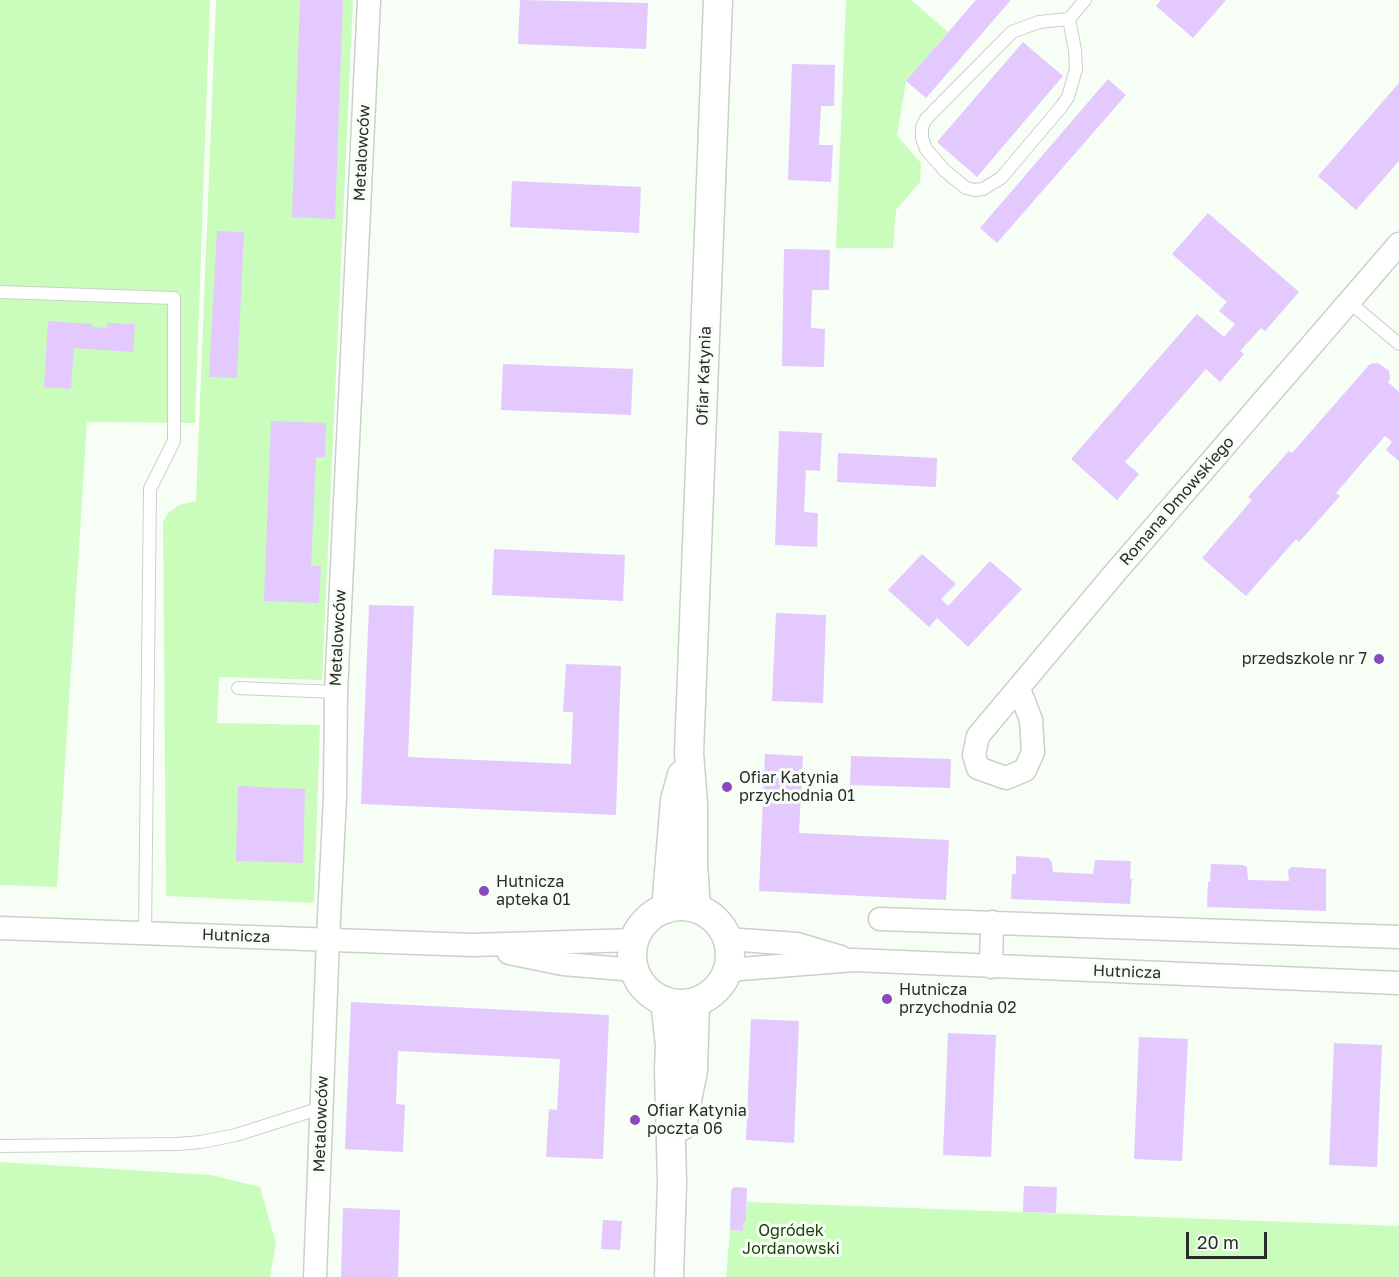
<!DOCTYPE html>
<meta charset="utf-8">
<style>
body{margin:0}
#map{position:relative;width:1399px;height:1277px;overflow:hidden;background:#f7fef5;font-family:"Golos Text",sans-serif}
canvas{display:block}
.scale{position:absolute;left:1186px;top:1232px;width:81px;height:27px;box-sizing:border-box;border:3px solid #292c29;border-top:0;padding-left:8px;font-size:18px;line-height:21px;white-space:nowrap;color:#292c29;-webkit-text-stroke:4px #f7fef5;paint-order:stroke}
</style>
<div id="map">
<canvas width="1399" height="1277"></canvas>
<div class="scale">20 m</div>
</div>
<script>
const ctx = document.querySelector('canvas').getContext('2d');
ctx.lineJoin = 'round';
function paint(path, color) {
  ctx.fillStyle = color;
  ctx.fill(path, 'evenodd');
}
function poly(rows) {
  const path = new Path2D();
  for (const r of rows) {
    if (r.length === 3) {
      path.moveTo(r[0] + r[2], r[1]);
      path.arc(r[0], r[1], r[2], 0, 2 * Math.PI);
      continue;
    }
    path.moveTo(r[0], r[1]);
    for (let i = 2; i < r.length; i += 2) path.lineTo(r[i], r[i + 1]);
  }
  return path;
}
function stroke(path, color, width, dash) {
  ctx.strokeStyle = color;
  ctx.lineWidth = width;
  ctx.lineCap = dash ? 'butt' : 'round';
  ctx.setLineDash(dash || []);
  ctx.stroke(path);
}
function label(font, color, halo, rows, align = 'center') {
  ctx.font = font + ' "Golos Text",sans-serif';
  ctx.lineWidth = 6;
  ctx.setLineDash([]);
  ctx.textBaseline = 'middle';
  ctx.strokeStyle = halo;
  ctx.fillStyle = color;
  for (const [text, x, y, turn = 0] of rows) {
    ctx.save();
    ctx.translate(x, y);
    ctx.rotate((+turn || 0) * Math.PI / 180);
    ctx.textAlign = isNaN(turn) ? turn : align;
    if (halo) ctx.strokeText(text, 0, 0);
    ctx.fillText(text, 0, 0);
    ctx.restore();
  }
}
paint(poly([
 [0,0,210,0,195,423,87,422,57,887,0,885],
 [216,0,353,0,322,680,219,677,217,723,320,725,314,903,166,896,163,522,169,512,179,505,196,501],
 [848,0,911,0,948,32,906,81,897,136,921,163,920,182,896,210,893,248,836,248,846,1],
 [0,1162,211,1175,260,1187,276,1243,270,1277,0,1277],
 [747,1202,1399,1226,1399,1277,726,1277,730,1230,743,1231,743,1222,746,1222]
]), '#cafdbb');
paint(poly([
 [300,0,343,0,335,219,292,217],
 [520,0,648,3,646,49,518,44],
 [976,0,1011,0,926,98,906,81],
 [1161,0,1226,0,1193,38,1156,6],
 [1023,42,1063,76,977,177,937,142],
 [792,64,835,65,834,106,821,106,819,145,833,145,831,182,788,180],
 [1108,79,1126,95,997,243,980,228],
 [1399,83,1399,161,1356,210,1318,176],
 [512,181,641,187,639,233,510,227],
 [1208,213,1299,292,1265,331,1261,328,1240,351,1244,354,1220,382,1206,369,1125,462,1139,474,1117,500,1071,459,1197,314,1224,337,1235,324,1219,311,1227,302,1172,254],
 [217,231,244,232,237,378,209,377],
 [784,249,830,250,829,290,812,290,811,328,825,329,824,367,782,366],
 [48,321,92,324,92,327,107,328,107,323,135,324,133,352,74,348,71,389,44,387],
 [1378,363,1389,371,1390,379,1388,382,1399,392,1399,461,1386,450,1392,442,1385,436,1336,493,1340,496,1299,542,1296,539,1246,596,1202,558,1252,500,1248,497,1289,451,1292,453,1370,364],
 [503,364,633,369,631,415,501,410],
 [271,421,326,423,325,457,316,457,311,566,321,566,319,603,264,601],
 [779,431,822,433,820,471,806,470,804,512,818,513,817,547,775,545],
 [838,453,937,458,936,487,837,482],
 [494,549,625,555,623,601,492,595],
 [922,554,956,584,941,599,948,606,990,561,1022,589,968,647,937,618,929,627,888,590],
 [369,605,414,606,408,757,571,764,573,712,563,712,566,664,621,666,616,815,361,804],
 [776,613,826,615,823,703,772,701],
 [765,754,803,756,799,833,949,840,946,900,759,891],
 [851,756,951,759,950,788,850,785],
 [238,786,305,789,303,863,236,861],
 [1016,856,1048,858,1052,862,1053,872,1093,874,1095,860,1131,861,1130,879,1132,879,1130,904,1011,899,1012,874,1016,874],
 [1211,864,1243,865,1247,867,1248,880,1289,881,1288,871,1290,868,1293,867,1326,869,1326,911,1207,907,1208,882,1210,882],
 [351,1002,609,1015,603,1159,546,1157,549,1109,557,1110,560,1059,398,1051,396,1104,405,1105,403,1152,345,1149],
 [751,1019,799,1021,794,1143,746,1140],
 [948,1033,996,1035,991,1157,943,1155],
 [1139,1037,1188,1039,1182,1161,1134,1159],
 [1334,1043,1382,1045,1377,1167,1329,1165],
 [1024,1186,1057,1187,1056,1213,1023,1212],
 [734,1187,747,1188,746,1222,743,1222,743,1231,730,1230,731,1190],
 [343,1208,400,1210,398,1277,341,1277],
 [603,1220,622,1221,620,1250,601,1249]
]), '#e3c9fe');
const service = poly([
 [1069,19,1075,50,1076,69,1068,97,1062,106,1001,178,983,189,975,190,966,188,945,171,926,149,922,138,922,127,926,119,1012,32,1039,22,1069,19,1085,0],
 [0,292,174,298,174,441,150,489,145,932],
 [1348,301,1399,344],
 [238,688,336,692],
 [0,1146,177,1144,201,1142,236,1135,321,1108]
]);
const minor = poly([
 [1019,689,1031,720,1033,752,1025,770,1006,778,978,768,974,755,978,736,1114,574,1399,244],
 [880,919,1399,937],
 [0,928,473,945,635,940],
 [727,939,797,944,841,957],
 [509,953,563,964,635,970],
 [991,967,992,922],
 [728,970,854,960,1399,983],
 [315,1277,328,939,335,797,336,692,369,0]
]);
const tertiary = poly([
 [681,955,49],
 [696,908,693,864,693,804,689,753,718,0],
 [666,909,675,800,682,775],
 [665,1001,670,1045,669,1070,672,1182,669,1277],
 [682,1126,693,1070,695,1002]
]);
stroke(service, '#cad1c8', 14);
stroke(minor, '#cad1c8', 25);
stroke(tertiary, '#cad1c8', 31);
stroke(service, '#fff', 12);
stroke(minor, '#fff', 22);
stroke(tertiary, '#fff', 28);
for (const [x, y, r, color] of [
 [1379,659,6,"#8a48bc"],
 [727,787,6,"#8a48bc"],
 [484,891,6,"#8a48bc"],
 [887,999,6,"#8a48bc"],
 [635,1120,6,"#8a48bc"]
]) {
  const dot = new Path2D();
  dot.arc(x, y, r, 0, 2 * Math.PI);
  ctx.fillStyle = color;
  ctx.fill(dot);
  stroke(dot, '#f7fef5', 2);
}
label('16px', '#292c29', '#f7fef5', [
 ["Metalowców",362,153,-87],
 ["Ofiar Katynia",704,376,-88],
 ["Romana Dmowskiego",1177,501,-49],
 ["Metalowców",338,638,-87],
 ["Hutnicza",236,936,2],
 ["Hutnicza",1127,972,2],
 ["Metalowców",321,1124,-88]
]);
label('16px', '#292c29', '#f7fef5', [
 ["przedszkole nr 7",1367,659,"right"],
 ["Ofiar Katynia",739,778],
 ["przychodnia 01",739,796],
 ["Hutnicza",496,882],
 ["apteka 01",496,900],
 ["Hutnicza",899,990],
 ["przychodnia 02",899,1008],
 ["Ofiar Katynia",647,1111],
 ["poczta 06",647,1129]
], 'left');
label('16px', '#163e05', '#f7fef5', [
 ["Ogródek",791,1231],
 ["Jordanowski",791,1249]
]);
</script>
